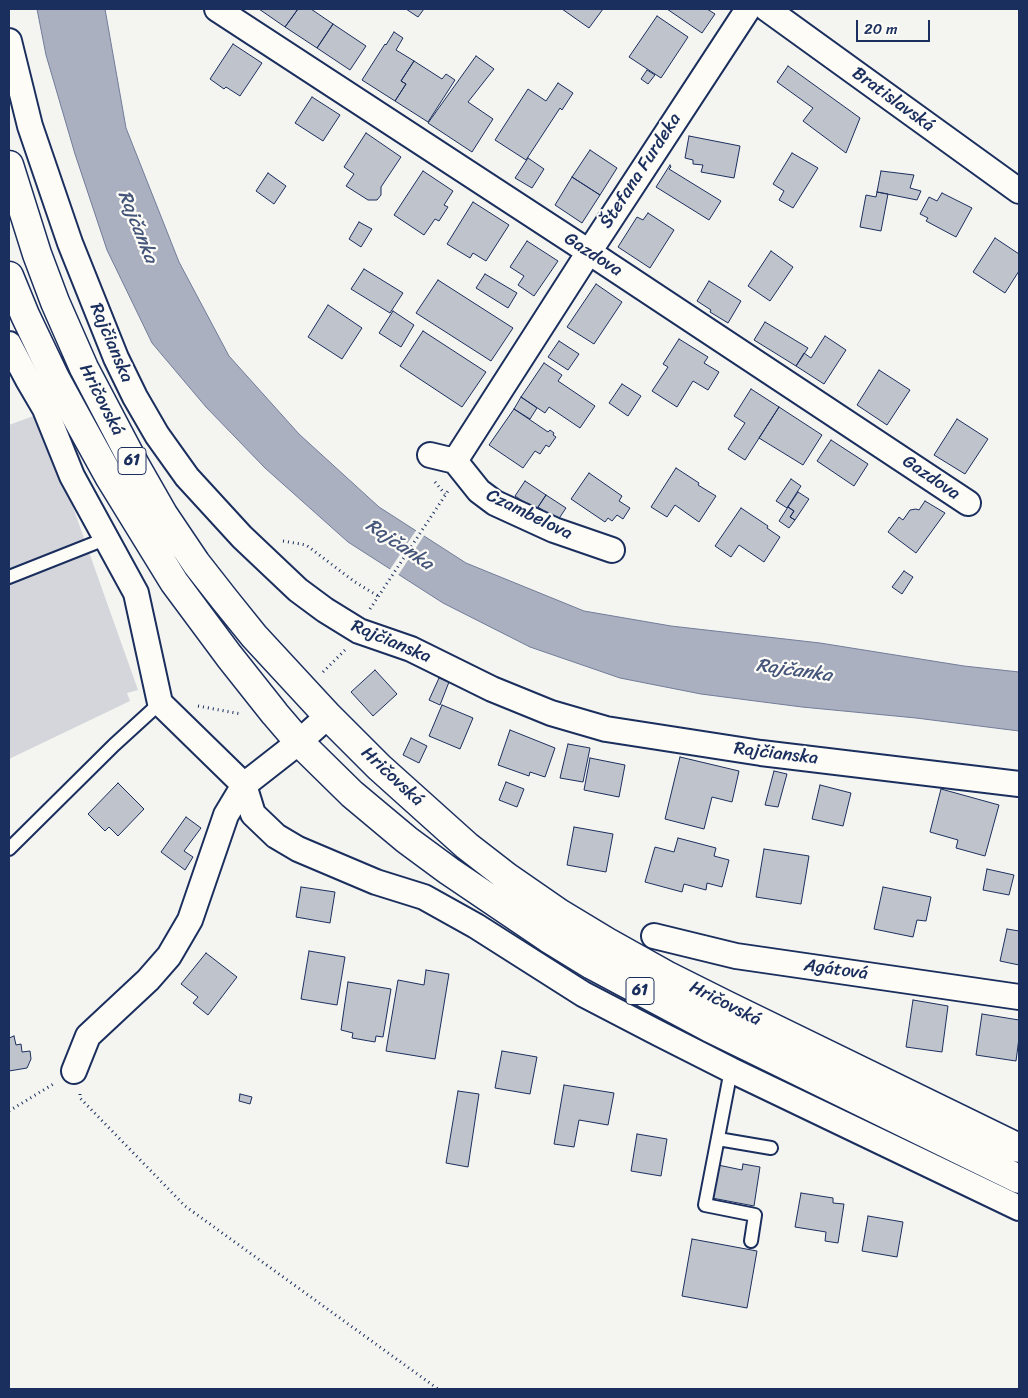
<!DOCTYPE html>
<meta charset="utf-8">
<style>
body{margin:0}
#map{position:relative;width:1028px;height:1398px;overflow:hidden;background:#f4f4f1;font-family:Sriracha,sans-serif}
canvas{display:block}
.frame{position:absolute;inset:0;border:10px solid #1b2f5e;pointer-events:none}
.scale{position:absolute;left:856px;top:20px;width:74px;height:22px;box-sizing:border-box;border:2px solid #1b2f5e;border-top:0;padding-left:6px;font-size:15px;line-height:18px;white-space:nowrap;color:#1b2f5e;-webkit-text-stroke:4px #fdfcf7;paint-order:stroke}
</style>
<div id="map">
<canvas width="1028" height="1398"></canvas>
<div class="frame"></div>
<div class="scale">20 m</div>
</div>
<script>
const ctx = document.querySelector('canvas').getContext('2d');
ctx.lineJoin = 'round';
function paint(path, color) {
  ctx.fillStyle = color;
  ctx.fill(path, 'evenodd');
}
function poly(rows) {
  const path = new Path2D();
  for (const r of rows) {
    path.moveTo(r[0], r[1]);
    for (let i = 2; i < r.length; i += 2) path.lineTo(r[i], r[i + 1]);
  }
  return path;
}
function stroke(path, color, width, dash) {
  ctx.strokeStyle = color;
  ctx.lineWidth = width;
  ctx.lineCap = dash ? 'butt' : 'round';
  ctx.setLineDash(dash || []);
  ctx.stroke(path);
}
function label(font, color, halo, rows, align = 'center') {
  ctx.font = font + ' Sriracha,sans-serif';
  ctx.lineWidth = 4.5;
  ctx.setLineDash([]);
  ctx.textBaseline = 'middle';
  ctx.strokeStyle = halo;
  ctx.fillStyle = color;
  for (const [text, x, y, turn = 0] of rows) {
    ctx.save();
    ctx.translate(x, y);
    ctx.rotate((+turn || 0) * Math.PI / 180);
    ctx.textAlign = isNaN(turn) ? turn : align;
    if (halo) ctx.strokeText(text, 0, 0);
    ctx.fillText(text, 0, 0);
    ctx.restore();
  }
}
paint(poly([
 [36,415,63,479,138,690,127,693,130,701,9,759,9,425]
]), '#d4d6db');
const water = poly([
 [37,9,105,9,126,128,179,262,229,356,299,434,379,507,466,563,584,611,671,626,820,643,964,666,1019,672,1019,731,916,718,802,707,701,694,620,678,530,647,443,603,348,542,265,468,206,407,152,343,107,250,75,154,46,55,37,9]
]);
paint(water, '#aab0bf');
stroke(water, '#717c98', 1);
paint(poly([
 [417,529,425,534,397,577,389,571]
]), '#f4f4f1');
const building = poly([
 [259,9,298,9,285,27,259,9],
 [298,9,311,9,333,24,317,48,285,27,298,9],
 [406,9,424,9,418,17,406,9],
 [562,9,603,9,589,28,562,9],
 [667,9,707,9,715,14,702,33,667,9],
 [657,16,688,37,661,78,629,57,657,16],
 [333,24,366,46,350,70,317,48,333,24],
 [394,32,403,38,396,50,414,61,401,81,406,84,395,101,362,80,385,44,386,45,394,32],
 [233,44,262,63,240,96,226,87,224,89,210,79,233,44],
 [476,56,494,69,468,102,493,119,472,152,428,123,476,56],
 [414,61,442,79,446,74,455,80,428,122,395,101,406,84,401,81,414,61],
 [788,66,860,118,846,153,803,121,813,108,777,82,788,66],
 [647,70,655,75,648,84,641,79,647,70],
 [558,83,573,93,562,110,560,108,526,160,495,140,528,89,546,101,558,83],
 [312,97,340,115,323,141,295,123,312,97],
 [366,133,401,157,381,187,381,195,377,200,368,200,346,186,354,174,344,167,366,133],
 [689,136,740,146,734,178,701,172,703,165,693,164,693,160,685,158,689,136],
 [590,150,617,168,600,195,572,177,590,150],
 [792,153,818,168,793,208,779,200,784,191,773,184,792,153],
 [528,158,544,169,532,188,515,178,528,158],
 [670,165,671,167,669,169,721,201,709,220,656,187,670,165],
 [423,171,453,191,444,205,448,207,439,221,435,219,424,235,394,215,423,171],
 [881,171,914,175,910,188,921,191,917,200,877,192,881,171],
 [268,173,286,186,274,204,256,191,268,173],
 [572,177,600,195,582,223,555,205,572,177],
 [877,192,888,194,881,231,860,227,866,195,876,197,877,192],
 [942,193,972,208,956,237,926,221,928,218,920,214,929,197,937,201,942,193],
 [473,202,509,225,486,261,473,253,470,258,447,244,473,202],
 [648,213,674,230,650,268,618,247,637,217,643,220,648,213],
 [359,222,372,229,361,247,349,239,359,222],
 [995,238,1019,254,1019,271,1005,293,973,272,995,238],
 [527,241,558,261,534,296,518,285,524,276,510,267,527,241],
 [771,251,793,267,770,301,748,286,771,251],
 [364,269,403,293,390,313,351,289,364,269],
 [485,274,517,293,508,308,476,288,485,274],
 [438,280,513,328,491,361,416,313,438,280],
 [709,281,741,301,728,323,710,312,711,310,697,301,709,281],
 [596,284,622,302,594,344,567,327,596,284],
 [328,305,362,328,342,359,308,337,328,305],
 [393,311,414,325,401,347,379,333,393,311],
 [765,322,808,348,796,366,754,340,765,322],
 [423,331,486,372,462,407,400,366,423,331],
 [825,336,846,350,824,384,796,366,804,353,811,358,825,336],
 [679,339,708,357,704,363,719,372,708,390,693,381,677,407,652,391,668,367,663,364,679,339],
 [559,341,579,354,568,370,548,357,559,341],
 [544,363,562,375,558,381,595,406,580,428,549,407,545,413,521,397,544,363],
 [879,370,910,390,887,425,857,405,879,370],
 [622,384,641,396,628,416,609,403,622,384],
 [751,389,779,407,745,460,728,449,745,423,734,416,751,389],
 [521,397,537,408,530,419,514,409,521,397],
 [779,407,822,435,803,465,759,438,779,407],
 [514,409,548,432,550,430,554,433,553,435,556,437,549,447,546,445,540,454,535,451,523,468,489,445,514,409],
 [957,419,988,439,965,474,934,455,957,419],
 [831,440,868,464,854,486,817,461,831,440],
 [676,468,699,483,698,485,716,496,699,522,675,505,667,517,651,507,676,468],
 [589,473,622,496,619,501,630,508,623,519,617,515,612,521,608,518,605,522,571,499,589,473],
 [791,479,801,486,787,508,776,501,791,479],
 [525,481,546,495,536,510,515,496,525,481],
 [798,492,809,499,795,520,790,517,794,511,788,507,798,492],
 [546,495,566,508,558,520,538,507,546,495],
 [925,501,945,513,916,553,888,532,899,517,903,520,910,510,916,509,919,510,925,501],
 [788,507,794,511,790,517,795,520,789,528,779,521,788,507],
 [741,508,768,526,767,528,780,537,764,562,739,545,731,557,715,546,741,508],
 [904,571,913,577,902,594,892,587,904,571],
 [375,670,397,694,373,716,351,692,375,670],
 [439,678,449,682,440,705,429,700,439,678],
 [442,705,473,718,460,749,429,736,442,705],
 [510,730,555,748,545,777,530,772,529,776,498,765,510,730],
 [411,738,427,746,419,763,403,755,411,738],
 [568,744,590,748,583,782,560,778,568,744],
 [680,757,739,771,732,802,712,797,704,829,665,819,680,757],
 [590,758,625,765,619,797,584,790,590,758],
 [774,771,787,774,778,807,765,805,774,771],
 [506,782,524,789,517,807,499,800,506,782],
 [118,783,144,809,118,836,109,827,105,831,88,814,118,783],
 [820,785,851,793,843,826,812,819,820,785],
 [941,789,999,805,985,856,956,848,958,840,930,832,941,789],
 [186,817,201,828,184,851,193,857,185,870,161,852,186,817],
 [574,827,613,834,606,872,567,865,574,827],
 [678,838,716,848,714,856,729,860,722,887,707,883,706,890,684,884,682,892,645,882,655,847,674,852,678,838],
 [764,849,809,856,801,904,756,897,764,849],
 [987,869,1014,875,1009,895,983,890,987,869],
 [301,887,335,892,330,923,296,917,301,887],
 [883,887,931,897,926,921,917,920,913,937,874,929,883,887],
 [1007,929,1019,931,1019,965,1000,961,1007,929],
 [309,951,345,957,337,1005,301,999,309,951],
 [206,953,237,977,208,1015,193,1003,198,997,181,984,206,953],
 [426,970,449,974,435,1059,386,1051,398,980,424,985,426,970],
 [348,982,391,989,383,1037,376,1036,375,1042,352,1038,353,1033,341,1030,348,982],
 [913,1000,948,1006,942,1052,906,1047,913,1000],
 [982,1014,1019,1020,1019,1038,1016,1061,976,1055,982,1014],
 [14,1036,16,1045,21,1044,22,1052,30,1051,31,1059,27,1068,9,1071,9,1038,14,1036],
 [502,1051,537,1057,530,1094,495,1088,502,1051],
 [564,1085,614,1093,608,1125,579,1120,574,1147,554,1144,564,1085],
 [458,1091,479,1094,468,1167,446,1163,458,1091],
 [240,1094,252,1097,250,1104,239,1101,240,1094],
 [637,1134,667,1139,661,1176,631,1171,637,1134],
 [743,1164,760,1167,754,1206,712,1198,718,1165,742,1170,743,1164],
 [801,1193,833,1198,833,1203,844,1204,838,1243,825,1241,826,1232,795,1227,801,1193],
 [868,1216,903,1222,897,1257,862,1251,868,1216],
 [692,1239,757,1251,747,1308,682,1296,692,1239]
]);
paint(building, '#bfc3cc');
stroke(building, '#1b2f5e', 1);
const lane = poly([
 [9,577,105,539],
 [9,849,114,745,160,703],
 [731,1070,705,1205,755,1215,751,1241],
 [718,1139,771,1148]
]);
const street = poly([
 [217,9,589,252,968,503],
 [767,9,1019,191],
 [9,41,30,126,70,243,116,358,135,397,157,435,187,477,242,537,298,590,325,610,359,631,411,649,492,689,551,713,606,729,761,753,1019,784],
 [9,344,28,380,45,409,72,476,136,593,160,703,244,785,253,814,276,836,298,849,376,882,424,897,476,926,583,994,658,1033,731,1070,1019,1208],
 [430,455,455,461,479,491,495,503,554,530,612,550],
 [455,461,589,252,748,9],
 [654,936,736,956,1019,997],
 [74,1071,88,1036,148,980,169,956,190,920,226,815,244,785,299,742,328,716]
]);
const primary = poly([
 [9,165,37,254,55,302,84,368,135,465,163,514,196,563,225,600,254,636,328,716,379,767,467,846,507,877,559,913,607,942,666,975,726,1005,1019,1148],
 [9,276,25,315,55,378,73,411,110,478,174,582,229,656,275,714,299,742,352,794,407,840,449,871,548,938,592,965,710,1028,1019,1179]
]);
stroke(lane, '#1b2f5e', 16);
stroke(street, '#1b2f5e', 28);
stroke(primary, '#1b2f5e', 31);
stroke(poly([
 [435,482,445,494],
 [283,541,306,545,355,582,378,596],
 [370,609,448,491],
 [323,672,345,650],
 [198,706,241,714],
 [80,1094,80,1098,185,1206,438,1389],
 [9,1111,55,1083]
]), '#1b2f5e', 3, [1, 4]);
stroke(lane, '#fdfcf7', 12);
stroke(street, '#fdfcf7', 24);
stroke(primary, '#fdfcf7', 28);
for (const [x, y, w] of [
 [132,461,28],
 [640,991,28]
]) {
  const box = new Path2D();
  box.roundRect(x - w / 2, y - 13.5, w, 27, 4);
  ctx.fillStyle = '#fdfcf7';
  ctx.fill(box);
  stroke(box, '#1b2f5e', 1);
}
label('bold 16px', '#1b2f5e', null, [
 ["61",132,461],
 ["61",640,991]
]);
label('18px', '#1b2f5e', '#fdfcf7', [
 ["Bratislavská",893,100,36],
 ["Štefana Furdeka",641,171,-57],
 ["Gazdova",593,255,33],
 ["Rajčianska",111,343,67],
 ["Hričovská",101,400,63],
 ["Gazdova",931,478,34],
 ["Czambelova",529,515,26],
 ["Rajčianska",391,642,23],
 ["Rajčianska",776,754,7],
 ["Hričovská",392,777,43],
 ["Agátová",836,970,8],
 ["Hričovská",725,1004,27]
]);
label('italic 19px', '#46567b', '#fdfcf7', [
 ["Rajčanka",137,227,68],
 ["Rajčanka",399,545,34],
 ["Rajčanka",794,671,8]
]);
</script>
